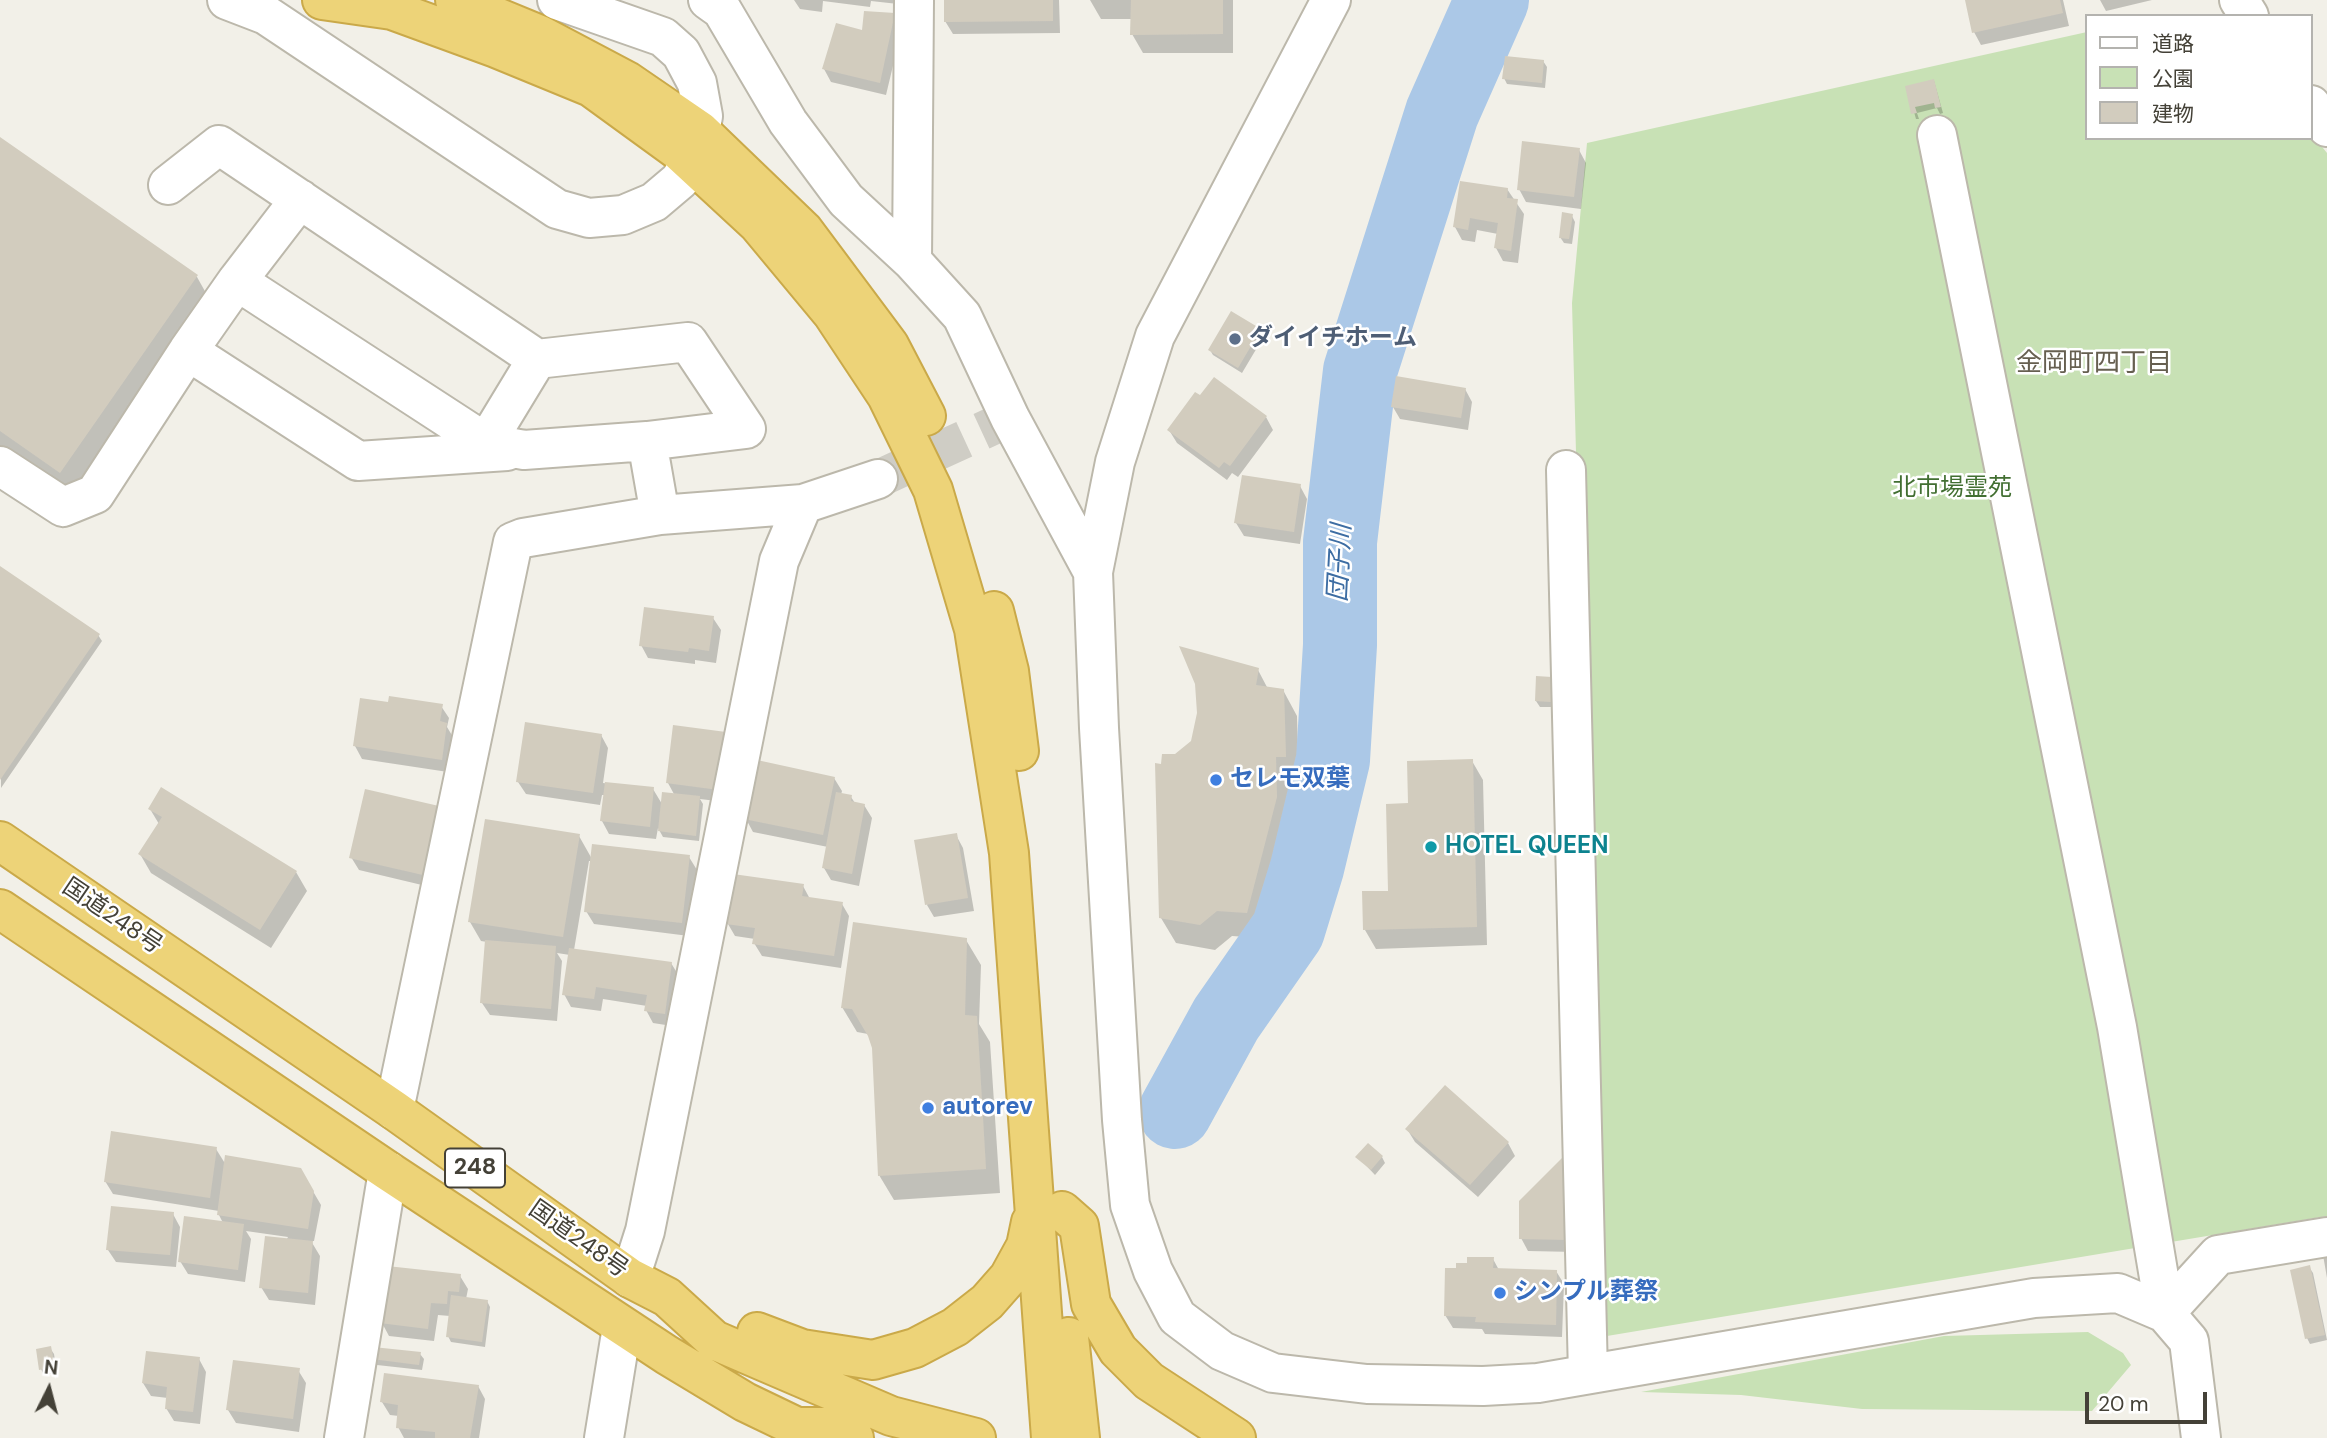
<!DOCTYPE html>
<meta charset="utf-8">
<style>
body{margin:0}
#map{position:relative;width:2327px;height:1438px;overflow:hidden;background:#f2f0e8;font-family:"DM Sans","Noto Sans JP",sans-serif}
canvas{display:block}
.legend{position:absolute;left:2085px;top:14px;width:228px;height:126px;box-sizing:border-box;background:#fff;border:2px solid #b4b3af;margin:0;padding:9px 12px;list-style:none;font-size:21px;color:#444137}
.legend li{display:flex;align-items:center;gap:14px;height:35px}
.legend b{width:35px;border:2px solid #b4b3af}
.north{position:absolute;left:14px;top:1354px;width:70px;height:70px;-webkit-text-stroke:5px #fff;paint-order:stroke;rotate:6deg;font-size:19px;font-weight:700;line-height:28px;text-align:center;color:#444137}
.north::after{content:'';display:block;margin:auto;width:24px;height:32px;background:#444137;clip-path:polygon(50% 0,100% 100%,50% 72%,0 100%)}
.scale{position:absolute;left:2085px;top:1392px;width:122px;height:32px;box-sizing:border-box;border:4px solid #444137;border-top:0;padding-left:9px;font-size:21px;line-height:24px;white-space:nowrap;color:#444137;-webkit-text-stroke:5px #fff;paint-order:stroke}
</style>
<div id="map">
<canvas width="2327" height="1438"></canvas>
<ul class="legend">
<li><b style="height:9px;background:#fff"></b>道路</li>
<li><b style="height:19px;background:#c8e1b5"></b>公園</li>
<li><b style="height:19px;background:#d2ccbe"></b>建物</li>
</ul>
<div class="north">N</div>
<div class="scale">20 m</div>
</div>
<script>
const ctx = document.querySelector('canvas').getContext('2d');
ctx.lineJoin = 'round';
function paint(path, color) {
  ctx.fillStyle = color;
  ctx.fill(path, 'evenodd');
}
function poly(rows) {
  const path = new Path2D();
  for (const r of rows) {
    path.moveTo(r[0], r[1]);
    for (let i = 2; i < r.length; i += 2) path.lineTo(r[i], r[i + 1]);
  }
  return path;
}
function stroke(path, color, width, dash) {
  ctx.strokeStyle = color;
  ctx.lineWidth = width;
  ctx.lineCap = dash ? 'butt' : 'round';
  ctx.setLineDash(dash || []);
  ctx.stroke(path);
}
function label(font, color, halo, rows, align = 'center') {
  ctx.font = font + ' "DM Sans","Noto Sans JP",sans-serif';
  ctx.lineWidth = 5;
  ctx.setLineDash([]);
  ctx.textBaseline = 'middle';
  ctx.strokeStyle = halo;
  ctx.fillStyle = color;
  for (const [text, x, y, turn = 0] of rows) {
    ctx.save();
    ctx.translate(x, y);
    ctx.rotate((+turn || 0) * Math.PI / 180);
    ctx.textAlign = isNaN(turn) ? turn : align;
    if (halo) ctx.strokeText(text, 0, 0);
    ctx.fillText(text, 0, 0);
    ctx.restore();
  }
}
paint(poly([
 [2087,32,2087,138,2311,138,2311,133,2327,153,2327,1216,1595,1338,1582,677,1572,303,1587,143],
 [2088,1332,2123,1353,2131,1365,2092,1411,1862,1409,1741,1395,1641,1392,1944,1336]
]), '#c8e1b5');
paint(poly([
 [794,0,898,0,898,4,871,1,870,7,823,1,822,12,800,9],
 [945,0,1059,0,1060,33,953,34,945,21],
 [1090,0,1233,0,1233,53,1143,53,1132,34,1132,19,1101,19],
 [1967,0,2063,0,2069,26,1981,45,1974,32],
 [2100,0,2152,0,2106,11],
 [894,15,902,28,886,95,831,82,824,69],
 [1543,61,1547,67,1545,88,1507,84,1504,78],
 [1934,81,1943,113,1940,114,1937,108,1917,113,1919,119,1916,119,1907,87],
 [0,139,197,277,211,302,74,497,0,445],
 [1579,150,1586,163,1581,209,1526,202,1519,189],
 [1507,189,1524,214,1518,263,1503,261,1496,248,1498,234,1477,230,1475,242,1462,240,1455,227],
 [1572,216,1575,222,1572,244,1564,243,1560,237],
 [1232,313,1260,331,1264,336,1242,373,1213,355,1210,350],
 [1465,389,1472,402,1468,430,1400,419,1393,407],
 [1266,417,1273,430,1238,477,1232,473,1227,480,1177,443,1169,430],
 [1300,486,1307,499,1300,544,1244,536,1236,523],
 [0,568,98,635,102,641,1,788],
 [713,618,721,630,716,663,695,660,695,664,648,658,641,645],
 [1258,670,1268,689,1283,690,1297,716,1299,782,1289,781,1290,823,1261,938,1232,936,1215,950,1176,943,1161,918,1162,766,1192,742],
 [1551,678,1554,684,1553,707,1540,707,1536,701],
 [389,704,441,706,449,718,447,727,453,737,448,772,362,759,355,746],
 [674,727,725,802,700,799,703,804,699,841,663,837,658,828,656,839,609,834,602,821,605,795,602,795,600,805,526,794,518,782,601,735,608,748,603,783,653,789,662,804,675,796,668,783],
 [1472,761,1483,780,1487,945,1376,949,1365,930,1390,892,1410,805],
 [834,778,842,791,841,795,851,797,855,803,864,805,872,818,859,886,831,880,824,868,828,847,753,832,746,819],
 [367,791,443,890,359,870,351,857],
 [150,809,296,872,307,891,271,948,151,873,140,854,159,824],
 [956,835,963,848,974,911,934,917,927,905],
 [579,836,592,859,689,857,697,870,689,936,594,924,586,911,592,861,589,861,574,950,671,963,679,976,672,1026,653,1023,646,1010,647,1006,603,999,601,1011,571,1007,564,994,570,955,557,953,562,961,557,1021,490,1015,482,1003,487,942,481,941,470,922],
 [803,886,810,899,842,904,849,916,841,968,762,956,754,943,755,939,735,936,728,924],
 [966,940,981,965,979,1024,990,1042,1000,1193,894,1200,879,1175,873,1048,868,1034,857,1032,842,1007],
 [1407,1129,1508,1143,1515,1156,1478,1197,1415,1142],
 [216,1149,226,1165,300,1169,321,1205,314,1241,311,1241,320,1256,315,1305,269,1300,261,1287,288,1237,246,1231,251,1239,245,1282,188,1274,180,1261,223,1223,219,1215,219,1211,113,1194,105,1181],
 [1567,1155,1576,1252,1528,1251,1521,1238],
 [1358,1157,1382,1157,1385,1163,1375,1175],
 [173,1214,180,1227,176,1267,116,1262,108,1250],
 [2327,1254,2327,1278,2323,1255],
 [1493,1259,1499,1270,1556,1271,1564,1284,1562,1337,1485,1334,1482,1329,1453,1328,1445,1315],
 [2309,1267,2313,1273,2327,1340,2310,1344,2307,1338],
 [460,1276,468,1289,466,1299,487,1301,490,1307,485,1347,451,1342,448,1336,450,1316,438,1315,434,1341,389,1336,382,1323],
 [50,1348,54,1354,57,1373,44,1375,41,1369],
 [420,1354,424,1359,422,1370,377,1365,374,1359],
 [199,1359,206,1372,200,1424,174,1421,166,1408,168,1398,151,1396,143,1383],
 [298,1370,306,1383,299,1432,236,1423,228,1410],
 [478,1386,485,1399,479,1438,404,1438,398,1427,399,1416,390,1415,382,1402]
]), '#0003');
stroke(poly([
 [1175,1112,1226,1019,1288,930,1307,868,1333,760,1340,645,1340,542,1360,371,1442,113,1492,0]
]), '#abc8e7', 74);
paint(poly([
 [944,0,1053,0,1053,21,944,22],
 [1131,0,1223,0,1223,34,1130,35],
 [1965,0,2060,0,2063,13,1972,33],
 [864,11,895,13,880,83,822,69,836,23,862,30],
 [1505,56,1544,60,1542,83,1502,79],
 [1934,79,1941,107,1935,108,1934,103,1915,107,1917,113,1911,114,1905,86],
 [0,137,198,275,60,473,0,431],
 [1522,141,1580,148,1574,197,1517,190],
 [1460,181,1508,188,1507,198,1518,199,1511,251,1494,248,1498,223,1470,218,1468,230,1453,227],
 [1562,212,1573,214,1569,239,1559,238],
 [1231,311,1261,329,1238,368,1208,350],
 [1396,376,1466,388,1461,418,1391,407],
 [1214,377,1267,416,1230,466,1224,462,1219,468,1167,430,1195,392,1200,395],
 [1242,475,1301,484,1294,532,1234,523],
 [0,566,100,634,0,780],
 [644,607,714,616,709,651,689,648,688,652,639,646],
 [1179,646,1259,668,1256,685,1284,689,1286,757,1276,757,1277,797,1247,913,1217,911,1200,925,1159,918,1155,763,1161,764,1162,754,1175,754,1191,741,1197,713,1195,684],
 [1536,676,1552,677,1551,702,1535,701],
 [389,696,443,704,440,721,447,723,442,760,353,746,360,698,388,702],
 [525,722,602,734,593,793,516,782],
 [673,725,726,732,719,790,666,783],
 [1473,759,1477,927,1363,930,1362,891,1388,891,1386,804,1408,803,1407,761],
 [757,760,835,777,823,835,744,819],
 [605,782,654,787,650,827,600,821],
 [161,787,297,871,260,930,138,854,162,817,148,809],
 [365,789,452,809,436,878,349,858],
 [662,792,700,796,696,836,658,831],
 [836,792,852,795,851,801,865,804,852,874,822,868],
 [485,819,580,834,563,937,468,922],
 [957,833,968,898,925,905,914,840],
 [592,844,690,855,682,923,584,912],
 [733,874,804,884,802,896,843,902,834,956,752,944,755,928,726,924],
 [853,922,967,938,965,1015,977,1016,986,1169,878,1176,872,1048,868,1036,852,1009,841,1008],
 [485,940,556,946,551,1009,480,1003],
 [569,948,672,962,665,1014,644,1011,647,995,596,987,594,999,562,995],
 [1445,1085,1509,1142,1470,1185,1405,1129],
 [111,1131,217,1147,210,1198,104,1182],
 [1368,1143,1383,1156,1371,1170,1355,1157],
 [1568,1152,1570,1240,1519,1239,1519,1201],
 [225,1155,301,1168,314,1191,308,1229,217,1215],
 [111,1206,174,1212,170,1255,106,1250],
 [184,1216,244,1224,238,1270,178,1262],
 [265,1236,313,1241,308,1293,259,1288],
 [1467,1257,1494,1257,1493,1268,1557,1270,1556,1325,1475,1322,1476,1317,1444,1316,1445,1268,1456,1268,1456,1263,1467,1263],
 [2310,1265,2325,1335,2305,1339,2290,1270],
 [387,1266,461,1274,459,1292,448,1291,447,1304,431,1303,428,1329,380,1323],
 [451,1295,488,1300,482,1342,446,1337],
 [51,1346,55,1367,39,1370,36,1349],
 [373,1347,421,1352,419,1365,372,1359],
 [146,1351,200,1357,193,1412,165,1409,167,1387,142,1383],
 [233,1360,300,1368,293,1419,226,1410],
 [384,1373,479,1385,470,1438,435,1438,435,1432,396,1428,398,1405,380,1402]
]), '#d2ccbe');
stroke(poly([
 [878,479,1010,418]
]), '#cfcdc5', 38, [38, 19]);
const minor = poly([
 [227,0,266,15,557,209,589,218,623,215,654,202,680,180,697,149,703,116,697,83,681,53,663,37,557,0],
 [708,0,722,10,788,122,846,200,912,261,962,316,1010,418,1093,572],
 [1331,0,1155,336,1115,462,1093,572,1099,728,1122,1120,1130,1205,1153,1271,1177,1317,1222,1351,1273,1373,1367,1384,1483,1386,1538,1383,2034,1298,2118,1293,2165,1313,2189,1341,2201,1438],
 [2239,0,2249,16],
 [2311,105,2327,127],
 [1937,135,2117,1027,2165,1313],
 [168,185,219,145,537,359,688,342,746,429,647,441,524,450,486,443,237,281],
 [912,261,914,0],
 [188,351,358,461,507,451],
 [647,441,660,515],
 [486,443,537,359],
 [0,466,63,507,95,494,188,351,237,281,300,199],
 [1566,470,1588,1374],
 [394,1110,513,542,523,538,660,515,803,504],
 [630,1278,645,1231,779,561,803,504,878,479],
 [2165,1313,2218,1255,2327,1237],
 [344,1438,388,1171],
 [604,1438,622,1327]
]);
const highway = poly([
 [322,0,392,10,496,48,591,87,679,151,758,224,832,313,887,396,933,490,974,629,1009,853,1051,1438],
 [455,0,540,35,627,81,700,131,804,231,889,345,926,416],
 [994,611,1009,671,1019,751],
 [0,841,394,1110,630,1278,667,1297,714,1340,891,1416,976,1438],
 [0,909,388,1171,667,1355,745,1402,797,1427,824,1427,854,1438],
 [1062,1211,1079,1226,1091,1304,1118,1350,1149,1381,1236,1438],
 [757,1332,802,1349,873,1360,915,1348,955,1327,987,1302,1009,1277,1026,1246,1031,1222],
 [1069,1337,1080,1438]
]);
stroke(minor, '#bcb8ab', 42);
stroke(highway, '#caa949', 42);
stroke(minor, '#fff', 38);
stroke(highway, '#edd378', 38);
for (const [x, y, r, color] of [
 [1235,339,7,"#5c6f8a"],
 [1216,780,7,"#3f7fe0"],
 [1431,847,7,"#0f9aa8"],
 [928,1108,7,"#3f7fe0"],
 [1500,1293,7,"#3f7fe0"]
]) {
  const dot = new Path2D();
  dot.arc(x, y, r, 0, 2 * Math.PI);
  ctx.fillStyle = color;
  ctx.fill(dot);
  stroke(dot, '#fff', 2.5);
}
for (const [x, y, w] of [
 [475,1168,60]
]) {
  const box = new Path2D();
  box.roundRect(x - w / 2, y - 19.5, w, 39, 5);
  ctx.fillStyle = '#fff';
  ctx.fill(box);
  stroke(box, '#444137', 2);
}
label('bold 23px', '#444137', null, [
 ["248",475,1168]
]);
label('bold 24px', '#4e5e75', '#fff', [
 ["ダイイチホーム",1249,339]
], 'left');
label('24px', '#426f32', '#fff', [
 ["北市場霊苑",1952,489]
]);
label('bold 24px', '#366cbe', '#fff', [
 ["セレモ双葉",1230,780],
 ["autorev",942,1108],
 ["シンプル葬祭",1514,1293]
], 'left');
label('bold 24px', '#0d838f', '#fff', [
 ["HOTEL QUEEN",1445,847]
], 'left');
label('24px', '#444137', '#fff', [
 ["国道248号",112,917,34],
 ["国道248号",578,1240,35]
]);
label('26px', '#665f50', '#fff', [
 ["金岡町四丁目",2094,364]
]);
label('italic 26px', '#3d6da3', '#fff', [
 ["団子川",1341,563,-87]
]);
</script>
